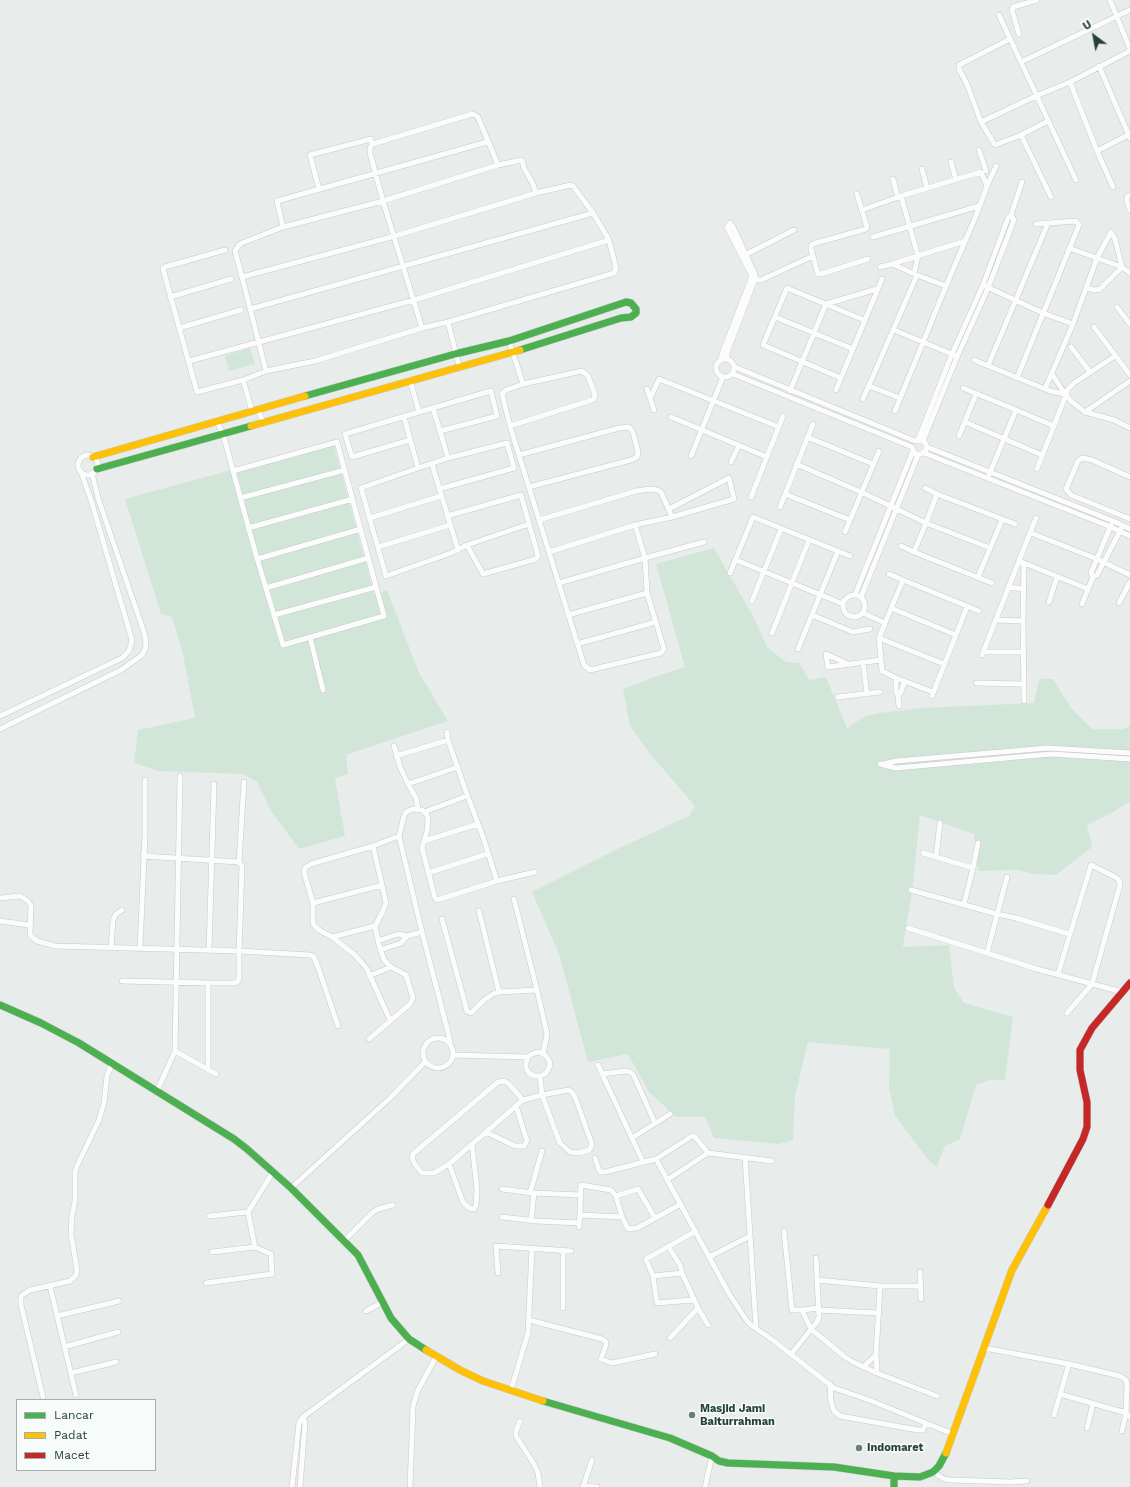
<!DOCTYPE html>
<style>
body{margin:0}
#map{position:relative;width:1130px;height:1487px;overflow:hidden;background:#e8edeb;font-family:"Work Sans",sans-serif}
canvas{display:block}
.legend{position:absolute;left:16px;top:1399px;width:140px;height:72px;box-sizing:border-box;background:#f7fbf9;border:1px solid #a3b1ad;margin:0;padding:5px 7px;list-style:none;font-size:12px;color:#24423a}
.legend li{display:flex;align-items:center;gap:8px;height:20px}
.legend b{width:20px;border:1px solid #a3b1ad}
.north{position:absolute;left:1074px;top:16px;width:40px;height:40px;-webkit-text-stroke:3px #f7fbf9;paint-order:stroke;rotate:328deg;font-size:11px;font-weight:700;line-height:16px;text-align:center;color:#24423a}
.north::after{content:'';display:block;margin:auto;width:14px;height:18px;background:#24423a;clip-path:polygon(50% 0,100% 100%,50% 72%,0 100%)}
</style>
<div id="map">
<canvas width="1130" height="1487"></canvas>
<ul class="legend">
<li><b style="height:5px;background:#4caf50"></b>Lancar</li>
<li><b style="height:5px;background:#ffc107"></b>Padat</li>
<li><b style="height:5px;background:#c62828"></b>Macet</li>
</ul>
<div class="north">U</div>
</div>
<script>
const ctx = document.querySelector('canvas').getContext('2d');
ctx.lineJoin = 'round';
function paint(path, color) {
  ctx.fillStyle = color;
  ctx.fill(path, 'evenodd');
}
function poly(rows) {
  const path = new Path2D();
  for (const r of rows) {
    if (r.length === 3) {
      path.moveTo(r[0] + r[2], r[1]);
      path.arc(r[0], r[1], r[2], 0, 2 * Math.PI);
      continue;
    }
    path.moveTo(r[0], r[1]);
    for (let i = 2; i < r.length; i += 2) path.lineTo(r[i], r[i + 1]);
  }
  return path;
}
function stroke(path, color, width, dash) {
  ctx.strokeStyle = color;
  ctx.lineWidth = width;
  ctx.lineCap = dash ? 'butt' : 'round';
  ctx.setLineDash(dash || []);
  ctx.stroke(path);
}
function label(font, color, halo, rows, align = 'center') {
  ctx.font = font + ' "Work Sans",sans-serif';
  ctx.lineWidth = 3;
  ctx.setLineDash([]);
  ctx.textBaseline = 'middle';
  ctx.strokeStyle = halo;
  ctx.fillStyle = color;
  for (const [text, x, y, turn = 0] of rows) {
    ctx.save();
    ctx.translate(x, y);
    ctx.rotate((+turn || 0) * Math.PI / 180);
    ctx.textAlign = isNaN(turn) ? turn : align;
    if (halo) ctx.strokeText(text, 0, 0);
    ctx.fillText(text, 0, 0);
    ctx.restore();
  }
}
paint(poly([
 [250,348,255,364,229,371,225,356],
 [333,442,374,594,387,590,419,673,448,721,346,755,348,774,335,778,345,836,299,849,271,811,257,782,242,774,158,771,134,763,138,730,195,718,183,654,172,617,161,614,125,499],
 [714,548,754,618,767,647,786,662,799,663,809,680,826,677,847,728,865,716,880,713,921,708,1034,703,1039,679,1053,679,1071,708,1092,729,1123,729,1130,726,1130,801,1113,812,1087,825,1092,847,1056,875,1035,874,1017,870,978,871,974,834,920,815,912,891,903,947,949,945,954,988,964,1003,1013,1017,1005,1080,989,1080,976,1085,960,1139,945,1146,937,1166,930,1162,895,1116,889,1088,890,1049,808,1042,795,1096,793,1140,779,1144,714,1138,705,1117,676,1117,649,1092,628,1054,588,1062,559,954,532,892,615,850,689,816,695,806,651,755,630,726,623,689,657,676,685,667,656,564]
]), '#d1e6d8');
const street = poly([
 [1110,0,1130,49],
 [999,15,1076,180],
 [1019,34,1012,10,1013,7,1037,0],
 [1010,39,959,65,959,69,967,84,981,122,995,145,1021,135,1048,121],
 [1130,51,1070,82,1097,151,1130,134],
 [1021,62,1130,10],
 [1099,66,1130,138],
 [981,122,1036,96,1070,82],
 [1021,135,1051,197],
 [979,150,986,171],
 [1097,151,1113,187],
 [951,162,956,180],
 [922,169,927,188],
 [893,179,898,198],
 [987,186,996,166],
 [319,189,310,155,371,139,372,145],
 [857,194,867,227,866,229,816,243,811,245,811,249,818,274,821,274,868,259],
 [1130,195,1127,197,1127,202,1130,210],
 [901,196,918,256,914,273],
 [862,210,901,196,981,172,987,186,975,218,946,286,895,411],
 [283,227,277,201,487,142],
 [873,237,979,206],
 [1069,248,1122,267,1130,273],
 [225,250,165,267,163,269,197,392,243,380,266,371,315,361,422,328],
 [743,256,794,230],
 [880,267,892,264,965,241],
 [917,275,946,286],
 [242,277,235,251,239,245,242,243,283,227,383,201,498,165],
 [752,279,761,280,813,256],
 [985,286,1043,313,1073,324,1045,389],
 [170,297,231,279],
 [1117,307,1130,324],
 [250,309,593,213],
 [775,317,853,349],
 [1073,324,1086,288,1097,258,1111,232,1115,239,1122,267,1100,289,1095,290,1086,288],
 [1094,327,1130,375],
 [179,328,241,310],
 [894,330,954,355],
 [509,341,523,384,506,390,502,394,510,426,584,665,590,670,661,653,664,649,647,593,645,558,635,525],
 [1071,347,1090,372],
 [725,368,9],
 [721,360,722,354,751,279,751,274,727,227,730,223,734,229,755,274,755,279,727,353,727,359],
 [974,360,1050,391,1065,394,1072,402,1085,412,1114,420,1130,428],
 [189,361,414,300,609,240],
 [459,366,448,322,422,328,383,201,370,153,370,148,373,144,472,114,475,115,478,117,498,165,522,160,524,168,533,184,536,193],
 [988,366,1048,223],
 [266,371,242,277,395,236,536,193,571,185,573,186,593,213,609,240,616,268,614,273,448,322],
 [733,374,912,447,915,454,921,454,926,450,926,444,923,441,915,441,735,367],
 [1052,374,1065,394],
 [841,378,763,345,787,288,864,320],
 [1017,378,1079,225,1076,221,1036,224],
 [243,380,252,411],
 [410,380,419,412,491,391,497,416,440,431],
 [869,386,900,398],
 [963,388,1016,410],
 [647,389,654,410],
 [836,390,882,279],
 [790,391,826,304,877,289],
 [650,399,659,379,779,427],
 [863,399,917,275,892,264],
 [433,408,448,458],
 [258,410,263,422],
 [1085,412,1130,381],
 [404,417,418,468,448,458,507,443,514,468,439,489],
 [671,417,767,457],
 [217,422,223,434,256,555,283,645,384,616,337,442,233,471],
 [965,422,1042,455],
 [510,426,592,400,594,399,595,394,588,376,582,371,523,384],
 [959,436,976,394],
 [807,437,873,464],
 [410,440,352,457,345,434,419,412],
 [918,440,952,354,983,285,1008,218,1011,215,1022,182],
 [923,441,957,357,988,288,1014,220,1011,215],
 [927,447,1113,521,1130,529],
 [924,453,1111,527,1130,536],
 [519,455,619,428,629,427,633,432,638,452,637,457,631,460,529,487],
 [88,465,10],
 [691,456,723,377],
 [731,462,739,445],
 [432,464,458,550],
 [796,464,861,492,926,523,937,494,925,488],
 [418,468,361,488,386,576,451,553,467,545,483,574,536,559,538,556,521,495,447,516],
 [1037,469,1054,426],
 [989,475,1016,410,1054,426,1068,389,1074,383,1115,356],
 [1130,477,1092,460,1082,458,1078,461,1066,489,1071,495,1130,519],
 [785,494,850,520],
 [937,494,1015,524],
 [751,497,783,416],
 [240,498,345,470],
 [780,507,813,424],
 [370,518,441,496],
 [1036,518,1019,561,1088,589],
 [539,520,636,491,650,489,657,490,661,492,672,517],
 [248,528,353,499],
 [845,532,879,451],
 [1031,533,1097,559,1130,575],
 [467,545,529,524],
 [901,546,914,552,926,523,990,548],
 [378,547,450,525],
 [549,552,635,525,672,517,734,499,729,478,669,509],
 [914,552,992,583],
 [257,559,361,529],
 [736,560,843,604],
 [730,573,753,517,850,556],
 [978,577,1002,520],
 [1093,577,1091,573,1111,525],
 [903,580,979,611],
 [559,583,645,558,704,542],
 [1008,587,1023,589],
 [266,588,368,558],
 [854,606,11],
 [855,595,913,451],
 [861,597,918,455],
 [752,601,781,529],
 [1049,602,1057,577],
 [1119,603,1130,582],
 [1082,604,1093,577,1097,575,1121,529],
 [891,608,956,635],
 [863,613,885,623,903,580,889,574],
 [274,615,376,587],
 [568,615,647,593],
 [812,615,853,632,870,629],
 [995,620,1023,621],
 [885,623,879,638,882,671,896,678,896,692,898,695,899,706],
 [772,633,809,540],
 [310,637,323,690],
 [879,638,944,664],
 [577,644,656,622],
 [798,649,838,551],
 [983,652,1024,652],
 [982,655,1019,561],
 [863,662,867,694],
 [848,664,826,654,828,667,881,660],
 [896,678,933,692],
 [976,683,1023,684],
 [898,695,901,692,905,681],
 [932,696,967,607],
 [838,697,880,692],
 [1024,701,1023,621,1024,563],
 [0,716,122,658,129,651,132,640,91,500,81,472],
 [0,729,121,670,142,655,146,647,145,635,98,498,92,473],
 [447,732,448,740,464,786,483,837,497,881],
 [394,746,400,767,408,784,458,767],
 [396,756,448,740],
 [880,764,896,768,1051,754,1130,759],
 [883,764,896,761,1048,748,1130,753],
 [408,784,416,798,418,809],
 [424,812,467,796],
 [424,841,478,824],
 [923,853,973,868,964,904],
 [143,856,239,862],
 [936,857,940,823],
 [973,868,978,843],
 [428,873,487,854],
 [911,890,997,914,1016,918,1069,934],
 [0,898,20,896,28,901,31,906,30,935,37,941,55,946,239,951,310,955,314,957,319,970,338,1026],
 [313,903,382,885,373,846],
 [479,911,499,992],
 [442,919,467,1011,471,1013,484,1000,493,994,499,992,537,990,514,899],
 [0,921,29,925],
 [908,928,1037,969,1122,992],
 [332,937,375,926],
 [378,941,398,934,407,936,422,932],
 [111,948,113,920,116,914,122,910],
 [140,949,145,835,145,780],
 [209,950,214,784],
 [380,950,401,943,407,936],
 [987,953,1007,877],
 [1058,974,1091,865,1115,877,1119,880,1120,885,1092,984,1067,1013],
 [369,976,391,967],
 [122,981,208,983,236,983,237,982,239,979,239,951,242,866,239,862,244,782],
 [537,990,547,1034,543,1054],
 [390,1020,367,969,362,963,355,955,332,937,319,930,313,924,313,903,304,872,305,868,311,864,373,846,399,836],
 [438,1053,15],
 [369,1039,410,1004,413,998,406,975,391,967,384,960,379,945,375,926,382,913,386,903,382,885],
 [450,1044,448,1032,422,932,399,836,404,816,406,812,413,809,422,810,427,815,428,820,427,831,422,848,435,898,437,900,497,881,535,872],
 [175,1051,216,1074],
 [453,1055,528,1057,532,1054,537,1052,542,1053,546,1056,549,1060,550,1065,548,1070,545,1074,540,1076,534,1076,529,1073,526,1068,526,1063,528,1057],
 [598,1065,643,1162],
 [208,1069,208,983],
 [602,1074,626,1071,630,1072,633,1074,655,1123],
 [568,1090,571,1091,575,1097,592,1144,591,1147,589,1150,579,1153,570,1152,560,1143,542,1095,568,1090],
 [157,1091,175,1051,180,776],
 [523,1100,508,1083,504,1081,498,1082,414,1153,412,1156,414,1163,422,1173,434,1173,449,1164,523,1100,542,1095,540,1076],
 [486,1132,515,1146,524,1146,527,1141,516,1106],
 [632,1138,670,1114],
 [745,1157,756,1328],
 [595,1158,599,1170,601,1172,605,1172,656,1159,692,1136,694,1136,696,1138,708,1153,772,1161],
 [656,1159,728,1292,747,1321,751,1325,774,1341,834,1388,869,1400,953,1434],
 [449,1164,463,1202,469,1208,474,1209,476,1205,477,1190,472,1144],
 [667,1180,708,1153],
 [291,1188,390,1098,425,1062],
 [502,1189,533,1193],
 [530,1193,542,1151],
 [616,1196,622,1217,628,1229,637,1228,681,1204],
 [209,1216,248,1212],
 [502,1217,536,1221,579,1223],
 [622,1217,580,1215,581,1185,611,1190,616,1196,638,1189,655,1218],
 [531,1220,534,1193,580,1195],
 [579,1227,580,1215],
 [784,1231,792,1310,802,1310,811,1329,845,1357,853,1362,877,1373,937,1396],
 [344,1241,372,1213,378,1209,393,1205],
 [668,1246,680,1265,682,1273,698,1308,670,1338],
 [212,1252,255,1247,248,1212,273,1172],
 [709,1257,750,1236],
 [920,1272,921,1299],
 [498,1273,496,1246,571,1251],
 [653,1276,682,1273],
 [817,1280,880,1286,920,1286],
 [206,1283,272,1274,271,1254,255,1247],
 [50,1286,76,1395],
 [693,1300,657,1303,653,1276,646,1259,696,1231],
 [563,1308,563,1250],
 [698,1308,708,1325],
 [802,1310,819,1308],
 [819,1310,878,1313],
 [366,1311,383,1302],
 [57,1316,119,1301],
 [529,1320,602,1339,606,1342,606,1345,601,1359,612,1363,655,1354],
 [64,1347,118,1332],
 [984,1349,990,1349,1069,1364,1120,1376,1126,1380,1127,1385,1126,1413,1130,1417],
 [791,1354,817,1322,819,1317,816,1258],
 [863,1367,876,1355],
 [71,1373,116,1362],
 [877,1373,876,1355,880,1286],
 [830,1384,831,1402,834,1411,840,1416,918,1430,923,1430,926,1423],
 [511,1390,528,1333,532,1249],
 [1060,1394,1126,1413,1122,1431],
 [43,1397,21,1305,21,1296,30,1290,70,1281,76,1275,77,1270,71,1234,72,1216,75,1201,75,1172,77,1166,99,1120,104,1103,107,1076,112,1063],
 [1054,1415,1069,1364],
 [520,1421,516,1431,516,1436,534,1464,538,1473,540,1487],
 [1087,1428,1093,1404],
 [933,1472,944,1479,951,1480,1010,1482,1027,1481],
 [583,1486,597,1487],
 [292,1487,299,1423,303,1417,409,1339],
 [300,1487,305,1423,303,1417],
 [410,1487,413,1406,418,1390,436,1357],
 [583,1487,592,1460],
 [705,1487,712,1456]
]);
const fast = poly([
 [305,396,455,354,509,341,626,302,631,303,636,309,636,313,631,317,621,318,520,350],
 [97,469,251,426],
 [0,1005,41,1023,79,1043,234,1139,247,1149,291,1188,358,1255,391,1318,409,1339,426,1350],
 [543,1401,670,1438,712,1456,719,1461,728,1463,834,1467,894,1476,920,1477,933,1472,939,1466,946,1453],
 [894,1476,894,1487]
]);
const slow = poly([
 [251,426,520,350],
 [93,457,305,396],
 [426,1350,460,1370,483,1381,543,1401],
 [946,1453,1012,1270,1048,1205]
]);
const jam = poly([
 [1048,1205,1083,1139,1087,1127,1087,1102,1080,1070,1080,1050,1092,1028,1130,983]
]);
stroke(street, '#c5cac8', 6);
stroke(fast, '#c3cbc8', 8);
stroke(slow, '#c3cbc8', 8);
stroke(jam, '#c3cbc8', 8);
stroke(street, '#fcfcfc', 5);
stroke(fast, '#4caf50', 7);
stroke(slow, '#ffc107', 7);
stroke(jam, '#c62828', 7);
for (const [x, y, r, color] of [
 [692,1415,4,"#697e78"],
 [859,1448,4,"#697e78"]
]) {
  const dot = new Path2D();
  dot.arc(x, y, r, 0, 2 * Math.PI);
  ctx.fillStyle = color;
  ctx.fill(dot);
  stroke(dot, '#f7fbf9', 1.5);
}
label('bold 11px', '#24423a', '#f7fbf9', [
 ["Masjid Jami",700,1409],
 ["Baiturrahman",700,1422],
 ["Indomaret",867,1448]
], 'left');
</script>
